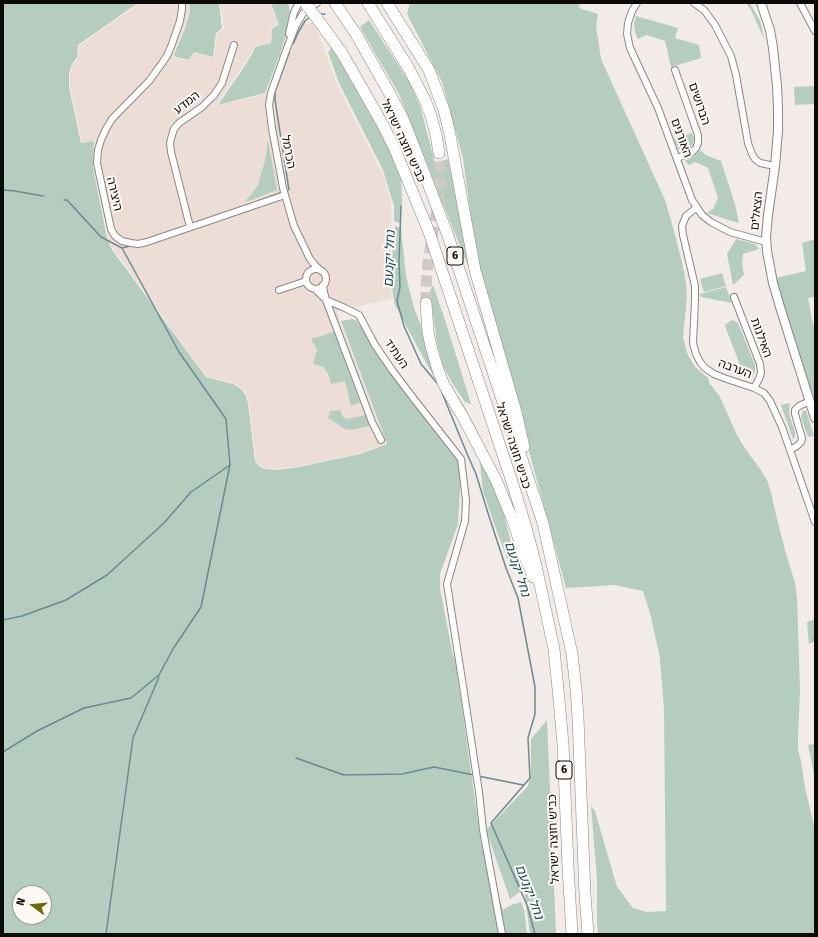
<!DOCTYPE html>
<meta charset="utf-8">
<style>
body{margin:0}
#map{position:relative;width:818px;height:937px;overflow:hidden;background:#f2ebe7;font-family:"Fira Sans",sans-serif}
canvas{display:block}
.frame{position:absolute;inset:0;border:4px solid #0d0b0a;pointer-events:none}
.north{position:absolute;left:12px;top:885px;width:40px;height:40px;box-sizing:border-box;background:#fef9f5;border:1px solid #9e9a97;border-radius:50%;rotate:286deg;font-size:11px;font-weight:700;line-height:16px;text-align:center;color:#0d0b0a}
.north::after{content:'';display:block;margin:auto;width:14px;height:18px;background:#6b6a07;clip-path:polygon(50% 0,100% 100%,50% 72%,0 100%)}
</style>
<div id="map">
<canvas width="818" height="937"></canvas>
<div class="frame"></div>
<div class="north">N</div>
</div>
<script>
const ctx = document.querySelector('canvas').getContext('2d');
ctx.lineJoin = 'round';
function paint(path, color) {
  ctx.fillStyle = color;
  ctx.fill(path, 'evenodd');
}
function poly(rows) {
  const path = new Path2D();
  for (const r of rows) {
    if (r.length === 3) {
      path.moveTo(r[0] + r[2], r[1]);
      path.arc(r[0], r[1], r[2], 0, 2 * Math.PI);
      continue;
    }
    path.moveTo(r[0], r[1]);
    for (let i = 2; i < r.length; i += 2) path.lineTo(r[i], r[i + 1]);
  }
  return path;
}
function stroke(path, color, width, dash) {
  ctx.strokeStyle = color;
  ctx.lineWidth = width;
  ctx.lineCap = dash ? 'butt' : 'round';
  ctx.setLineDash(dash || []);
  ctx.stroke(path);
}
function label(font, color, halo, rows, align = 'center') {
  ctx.font = font + ' "Fira Sans","Noto Sans Hebrew",sans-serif';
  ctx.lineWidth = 4;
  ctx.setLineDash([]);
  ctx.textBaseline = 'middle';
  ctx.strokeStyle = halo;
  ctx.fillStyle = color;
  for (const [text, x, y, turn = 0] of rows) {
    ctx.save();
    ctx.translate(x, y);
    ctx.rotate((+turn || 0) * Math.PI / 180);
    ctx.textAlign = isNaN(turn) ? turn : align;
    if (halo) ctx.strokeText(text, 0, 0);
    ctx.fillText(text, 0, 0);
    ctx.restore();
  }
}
paint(poly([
 [140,3,188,3,189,12,183,31,173,55,175,58,189,61,194,53,214,58,217,34,224,28,220,3,270,3,278,25,271,28,270,43,254,46,250,55,216,106,266,94,290,30,314,22,338,87,385,179,391,202,392,239,390,263,388,278,393,298,337,312,386,443,360,453,294,467,274,469,265,468,260,465,256,461,249,404,247,395,242,388,233,383,206,376,113,249,108,238,94,166,95,140,82,142,70,87,70,73,73,65,78,59,79,46]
]), '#ecded6');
paint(poly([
 [3,3,138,3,78,45,77,58,72,64,69,73,69,87,81,143,94,141,93,167,107,238,112,250,206,377,233,384,241,389,246,396,248,404,255,461,259,466,265,469,274,470,294,468,360,454,387,444,341,321,352,319,356,320,358,323,460,464,460,488,458,524,440,574,440,589,452,651,456,665,481,844,503,910,511,905,521,902,524,910,527,934,3,934],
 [20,893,44,893,44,917,20,917],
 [189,3,219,3,222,28,216,33,213,57,194,52,189,60,176,57,174,55,184,31,190,12],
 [271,3,288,3,290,11,286,35,280,54,265,93,218,105,240,73,251,56,255,47,271,43,272,29,279,25],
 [410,3,580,3,579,8,598,14,596,26,601,59,665,200,671,220,683,266,686,284,687,296,683,337,687,353,695,367,708,378,710,384,720,397,737,435,744,447,760,469,767,480,771,492,775,511,785,550,795,583,797,597,800,691,798,738,798,749,801,761,805,788,815,829,815,934,598,934,597,922,597,878,591,806,595,811,617,887,633,908,647,912,666,911,664,710,660,658,650,613,643,591,615,585,566,588,476,255,463,158,442,82,407,14],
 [746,3,750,3,760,21,765,41,751,10],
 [636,16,678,28,675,38,699,45,701,58,671,67,665,41,647,35,638,39,635,32,634,24],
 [369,20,410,83,420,106,435,163,448,159,474,281,399,94,360,27],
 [333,46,354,81,394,159,401,177,402,201,400,223,394,221,394,206,383,170,339,83,328,52],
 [815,86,815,104,795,105,794,87],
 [692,133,694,139,693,143,690,148,686,150,683,151,679,149,677,146,674,139],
 [268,140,277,190,249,201,245,201,251,195,258,185,266,157],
 [700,150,706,155,721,161,735,204,739,223,732,221,707,213,713,209,718,198,708,168,695,162,689,165,685,161,693,157],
 [395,226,401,228,406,276,414,308,425,336,443,373,463,404,477,430,501,502,515,559,507,558,496,529,483,491,479,454,473,436,430,370,395,305,392,289,392,257],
 [736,239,755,244,759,249,743,254,742,264,744,275,733,285,727,254],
 [815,239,815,297,808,298,812,320,815,328,815,406,779,290,776,278,806,271,802,243],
 [722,273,726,286,704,292,700,279],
 [433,285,446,323,471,404,465,402,454,386,443,366,437,343,430,291],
 [726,287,732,303,701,297,700,294],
 [733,320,738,323,755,365,755,371,753,376,750,379,748,379,745,378,725,326,726,324,730,321],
 [334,332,360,403,351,406,345,381,331,384,328,373,323,367,313,364,317,350,311,339],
 [790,403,789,409,790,417,795,432,795,437,793,439,781,405],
 [340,410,343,417,347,419,366,415,369,426,351,430,345,429,328,418,330,411],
 [806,410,814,436,808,437,801,417,803,411],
 [815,619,815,641,809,644,807,622],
 [547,720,556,934,530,934,524,889,510,899,486,830,528,786,531,773,531,739],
 [815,744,815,780,811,759,808,745]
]), '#b4cdbe');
stroke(poly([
 [319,14,325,14],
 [293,44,299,31,305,21,310,17],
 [289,53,275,92,275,100,289,190],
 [3,190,15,191,43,196],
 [64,200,67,200,101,237,122,248,130,246],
 [258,201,280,193],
 [401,206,399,261,400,287,397,301,404,326,421,364,437,383],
 [440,388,468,456,476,474,487,510,506,568,518,598,535,687,535,714,528,738,530,778,491,823,527,905,535,934],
 [3,620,22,616,66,600,107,575,164,523,191,492,230,465],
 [3,752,37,731,84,708,131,698,159,675,173,649,201,607,230,465,226,419,179,352,122,248],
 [296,758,344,775,402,774,434,767,474,775],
 [478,776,523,785],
 [106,934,133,738,159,677]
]), '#6c8994', 1.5);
stroke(poly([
 [426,303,426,288,428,262,438,202,441,174,439,153]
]), '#d0c9c6', 11, [11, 5.5]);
const street = poly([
 [182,3,182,9,180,21,172,44,167,56,150,80,112,119,106,129,101,140,98,150,97,163,111,229,115,236,122,241,131,243,138,244,147,242,285,195],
 [317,3,304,12,296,25,287,48,271,93,269,105,272,128,283,188,294,226,310,259,315,265,321,271],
 [637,3,632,11,628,23,627,34,630,48,658,108,692,200,702,215,711,222,730,232,766,242],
 [694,3,704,10,715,25,731,56,736,75,748,143,752,154,755,159,760,163,775,166],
 [800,3,815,31],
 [289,34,293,16,295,10,299,3],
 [675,70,698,135,698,143,696,148,691,153,677,158],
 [696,208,686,216,682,226,683,235,695,286,695,300,693,343,696,354,700,362,705,368,714,374,724,378,754,388,764,393,770,401,782,427,815,522],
 [190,227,171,152,170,143,172,135,174,129,179,123,202,107,214,95,222,83,234,45],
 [316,279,10],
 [323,285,324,292,326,300,372,422,381,440],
 [315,289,326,300,345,308,359,315,375,345,392,370,414,399,461,459,466,500,465,521,447,584,463,686,479,792,483,830,502,934],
 [279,290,306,281],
 [734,297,760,364,761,373,759,379,754,388],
 [790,450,797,446,801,442,802,438,795,414,795,410,799,406,810,401]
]);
const secondary = poly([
 [761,3,770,30,773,48,777,86,778,107,778,131,775,166,768,215,766,237,767,251,773,283,780,307,815,418]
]);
const highway = poly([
 [335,3,356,34,390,94,403,119,413,144,447,233,543,523,572,654,576,689,578,718,585,895,588,934],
 [368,3,409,69,425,100,431,116,436,135,439,153],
 [387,3,429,70,444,110,449,130,475,270,516,412,524,447],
 [316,17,342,53,383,125,394,147,429,232,514,488,527,531,536,566,554,649,558,689,563,744,568,867,572,934],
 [426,303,428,332,432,350,438,370,444,385,463,417,496,480,513,521,523,552,533,577]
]);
stroke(street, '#8d8683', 8);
stroke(secondary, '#8d8683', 10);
stroke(highway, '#8d8683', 12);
stroke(street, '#fff', 6);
stroke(secondary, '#fff', 8);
stroke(highway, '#fff', 11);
const highwayBridge = poly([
 [305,3,316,17]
]);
stroke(highwayBridge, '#8d8683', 12, []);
stroke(highwayBridge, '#fff', 11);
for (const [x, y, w] of [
 [455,256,16],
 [564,770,16]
]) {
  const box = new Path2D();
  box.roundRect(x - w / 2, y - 9, w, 18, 3);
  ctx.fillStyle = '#fef9f5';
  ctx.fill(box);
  stroke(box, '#0d0b0a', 1);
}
label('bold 11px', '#0d0b0a', null, [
 ["6",455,256],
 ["6",564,770]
]);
label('12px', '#0d0b0a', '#fef9f5', [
 ["המדע",187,103,-38],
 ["הברושים",699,104,71],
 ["האורנים",681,138,70],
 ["כביש חוצה ישראל",403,141,65],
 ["הכרמל",288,152,79],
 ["היצירה",114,194,77],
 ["הצאלים",757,211,-84],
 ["האילנות",761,338,70],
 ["העתיד",396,354,56],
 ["הערבה",735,369,21],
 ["כביש חוצה ישראל",513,446,72],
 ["כביש חוצה ישראל",554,839,-92]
]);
label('italic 13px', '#114b5d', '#fef9f5', [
 ["נחל יקנעם",390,259,-88],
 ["נחל יקנעם",517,569,72],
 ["נחל יקנעם",529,892,69]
]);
</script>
